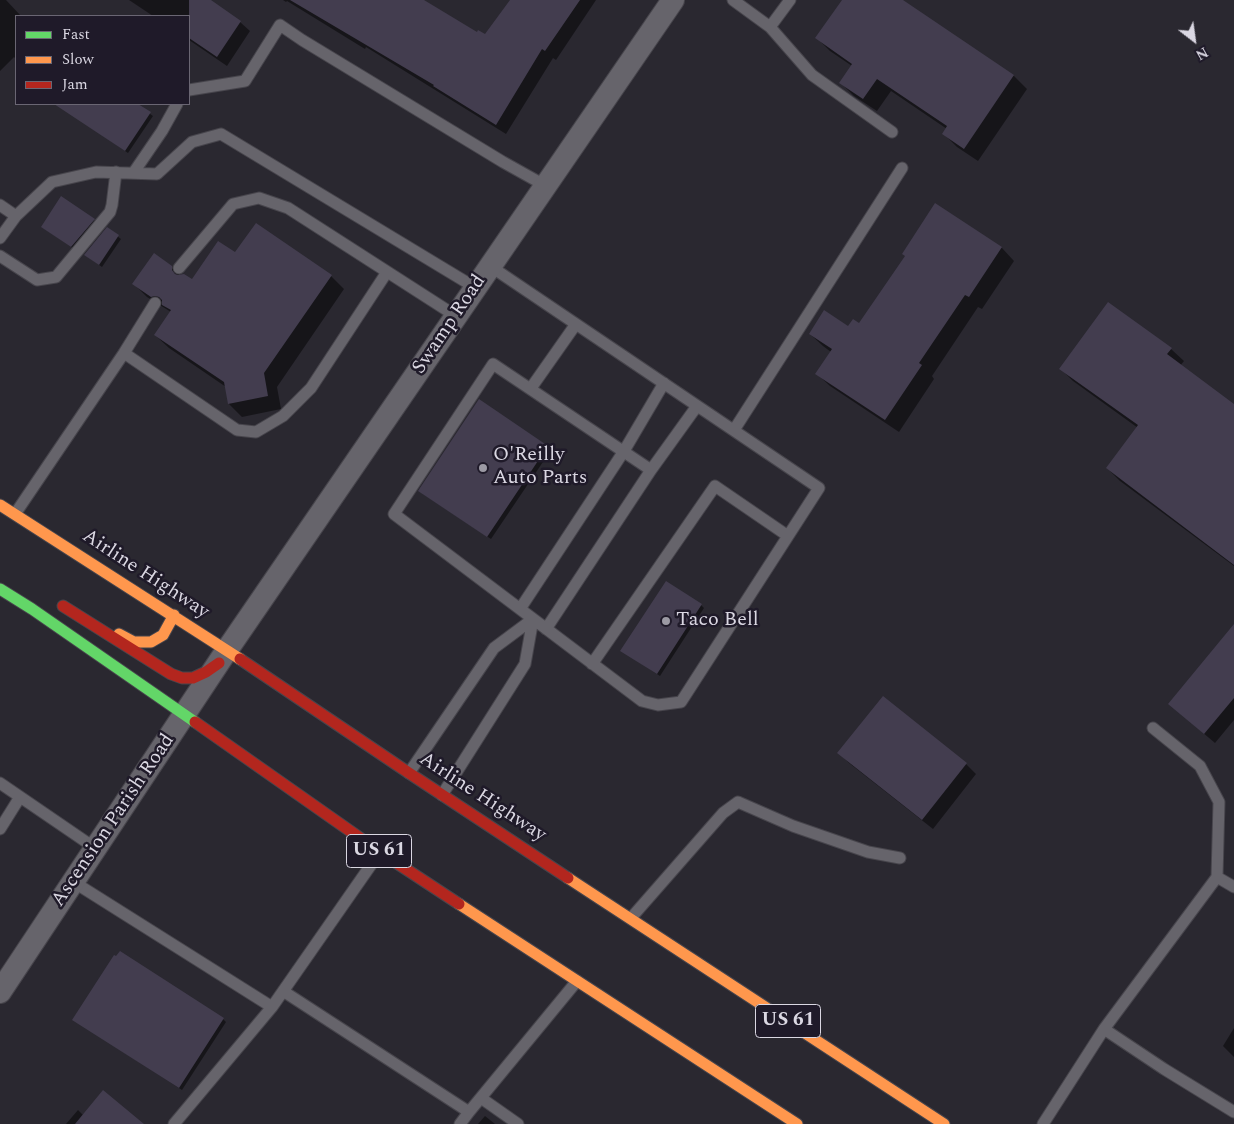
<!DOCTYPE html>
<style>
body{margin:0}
#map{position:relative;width:1234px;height:1124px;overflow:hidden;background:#2a2830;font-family:Spectral,serif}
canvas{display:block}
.legend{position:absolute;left:15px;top:15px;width:175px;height:90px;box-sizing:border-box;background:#1f1a29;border:1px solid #6a6673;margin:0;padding:6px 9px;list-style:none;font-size:15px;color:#dad7e2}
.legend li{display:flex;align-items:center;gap:10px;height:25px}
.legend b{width:25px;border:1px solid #6a6673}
.north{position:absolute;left:1169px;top:15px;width:50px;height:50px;-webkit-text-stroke:4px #1f1a29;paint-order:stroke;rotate:150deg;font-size:14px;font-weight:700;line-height:20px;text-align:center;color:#dad7e2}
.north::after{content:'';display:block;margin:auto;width:18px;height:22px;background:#dad7e2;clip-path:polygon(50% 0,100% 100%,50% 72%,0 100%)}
</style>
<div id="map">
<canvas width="1234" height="1124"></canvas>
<ul class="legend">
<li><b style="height:6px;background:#63d668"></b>Fast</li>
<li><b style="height:6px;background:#ff974d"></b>Slow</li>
<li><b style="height:6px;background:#b3261e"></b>Jam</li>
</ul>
<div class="north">N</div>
</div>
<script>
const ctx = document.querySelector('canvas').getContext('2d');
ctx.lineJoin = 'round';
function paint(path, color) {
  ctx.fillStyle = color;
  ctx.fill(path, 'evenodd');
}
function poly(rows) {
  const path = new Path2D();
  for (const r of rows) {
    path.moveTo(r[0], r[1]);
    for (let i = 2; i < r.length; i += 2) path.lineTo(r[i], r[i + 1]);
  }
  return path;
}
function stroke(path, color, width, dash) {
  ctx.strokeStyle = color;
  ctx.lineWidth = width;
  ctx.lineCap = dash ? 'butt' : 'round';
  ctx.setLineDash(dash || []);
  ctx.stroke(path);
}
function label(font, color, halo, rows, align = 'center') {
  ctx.font = font + ' Spectral,serif';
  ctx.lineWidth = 5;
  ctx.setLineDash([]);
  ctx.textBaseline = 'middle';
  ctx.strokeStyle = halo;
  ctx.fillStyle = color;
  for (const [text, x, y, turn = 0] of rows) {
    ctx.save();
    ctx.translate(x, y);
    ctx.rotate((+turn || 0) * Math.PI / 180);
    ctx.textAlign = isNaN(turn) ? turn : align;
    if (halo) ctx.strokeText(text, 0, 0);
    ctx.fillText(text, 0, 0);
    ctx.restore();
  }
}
paint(poly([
 [0,0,6,0,21,16,16,16,16,59,14,57,0,71],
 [129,0,208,0,240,22,250,31,227,66,189,40,189,16,153,16],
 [283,0,420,0,477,34,485,36,511,0,596,0,556,60,553,58,506,134,366,47,365,49,287,1,286,2],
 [843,0,901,0,1014,76,1027,89,978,161,957,147,944,134,947,129,891,91,877,111,854,96,841,83,852,66,830,51,817,38],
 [73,104,136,104,153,116,128,153,71,114,68,112],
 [936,205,1002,248,1014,261,982,309,978,307,932,376,934,379,899,432,830,386,817,374,831,352,823,346,810,334,860,325,906,256],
 [94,220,97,222,74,249,42,227],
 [108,229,121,239,102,267,85,255],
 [236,254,331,276,344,289,277,387,281,409,242,417,229,404,226,387,169,348,155,335,171,312,147,297,134,284,171,267,181,276,192,281],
 [1108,304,1171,349,1184,361,1180,366,1234,406,1234,566,1120,481,1107,468,1138,428,1073,381,1061,369],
 [479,401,551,450,491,539,423,494],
 [701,605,704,608,660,676,625,653],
 [1234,626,1234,720,1215,743,1169,704],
 [883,698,966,764,976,774,933,829,849,763,839,753],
 [223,1019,226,1022,182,1090,77,1022],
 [1234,1028,1234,1057,1223,1046],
 [78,1110,84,1116,141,1124,66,1124],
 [485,1116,495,1124,478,1124]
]), '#0007');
paint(poly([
 [189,0,211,0,241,21,217,57,189,38],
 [290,0,424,0,477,32,478,30,485,34,510,0,580,0,545,51,542,49,496,125,433,86,434,85],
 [842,0,903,0,1014,75,964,149,942,134,947,126,877,79,863,99,839,83,852,64,815,38],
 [54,104,138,104,151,112,125,151],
 [61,196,95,219,71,247,41,227],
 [935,203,1002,247,969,297,965,295,919,363,922,365,885,420,815,374,832,349,809,334,824,310,848,326,853,319,859,323,905,256,902,254],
 [256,223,332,275,264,373,268,396,228,404,224,382,154,335,171,310,162,305,162,300,159,297,155,296,151,297,132,284,154,253,172,266,172,270,175,274,178,275,184,274,192,279,218,241,235,252],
 [107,227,119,235,99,265,84,255],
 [1108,302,1172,348,1167,354,1234,404,1234,565,1106,468,1138,425,1059,369],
 [479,399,548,446,487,537,418,491],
 [666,581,702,604,657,674,620,651],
 [1234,624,1234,698,1204,734,1168,704],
 [883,696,967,763,922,820,837,753],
 [120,951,224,1018,179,1088,72,1020,114,955,116,956],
 [103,1090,144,1124,75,1124]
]), '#433d4f');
const lane = poly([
 [733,0,770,27,812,75,892,132],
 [770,27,790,0],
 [189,90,245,81,280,25,302,40,503,162,546,186],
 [134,172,162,131,177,104],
 [0,205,16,216,0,238],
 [16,216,52,182,96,172,157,174,192,142,221,134,476,288],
 [0,256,37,280,56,277,110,212,112,205,116,172],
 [490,266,819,488,681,702,658,705,642,701,394,514,493,364,651,470],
 [179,268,233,204,259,198,288,208,456,316],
 [124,353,237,430,256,432,283,416,311,388,387,272],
 [531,388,576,324],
 [734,430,902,168],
 [15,514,124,353,155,303],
 [520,609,624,451,664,383],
 [546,629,651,470,697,406],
 [592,664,715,486,788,536],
 [1153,728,1200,766,1219,802,1217,877],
 [409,773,494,648,533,619],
 [0,783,95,848],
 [442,795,525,664,533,619],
 [0,829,20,797],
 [72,881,272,1007,380,852],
 [631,918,723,813,738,802,793,826,868,852,900,858],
 [283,991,469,1112,577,981],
 [1104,1029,1217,877,1234,887],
 [481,1098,518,1124],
 [174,1124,272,1007],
 [460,1124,469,1112],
 [1043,1124,1104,1029,1164,1069,1234,1112]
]);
const street = poly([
 [0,992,227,650,673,0]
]);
const fast = poly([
 [0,589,32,609,195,722]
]);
const slow = poly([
 [0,505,240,659],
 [119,634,134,642,151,642,163,635,174,615],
 [568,878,944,1124],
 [459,904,797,1124]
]);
const jam = poly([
 [63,606,171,674,182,678,193,678,206,672,219,663],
 [240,659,409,773,568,878],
 [195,722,380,852,459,904]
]);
stroke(lane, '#47454c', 13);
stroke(street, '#47454c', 24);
stroke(fast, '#47454c', 13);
stroke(slow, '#47454c', 13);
stroke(jam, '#47454c', 13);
stroke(lane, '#66646b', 11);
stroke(street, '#66646b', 22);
stroke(fast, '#63d668', 11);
stroke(slow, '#ff974d', 11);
stroke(jam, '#b3261e', 11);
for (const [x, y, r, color] of [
 [483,468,5,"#9c9aa4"],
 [666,621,5,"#9c9aa4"]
]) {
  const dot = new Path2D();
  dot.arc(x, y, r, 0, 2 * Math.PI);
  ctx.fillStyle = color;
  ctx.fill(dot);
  stroke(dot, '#1f1a29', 2);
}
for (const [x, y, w] of [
 [379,851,65],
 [788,1021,65]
]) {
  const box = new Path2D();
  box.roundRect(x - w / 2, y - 16.5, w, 33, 4);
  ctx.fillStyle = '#1f1a29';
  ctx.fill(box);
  stroke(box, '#dad7e2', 1);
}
label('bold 19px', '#dad7e2', null, [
 ["US 61",379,851],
 ["US 61",788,1021]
]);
label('20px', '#dad7e2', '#1f1a29', [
 ["Swamp Road",450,325,-56],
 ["Airline Highway",145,575,33],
 ["Airline Highway",482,798,33],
 ["Ascension Parish Road",114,821,-56]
]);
label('20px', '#dad7e2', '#1f1a29', [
 ["O'Reilly",493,456],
 ["Auto Parts",493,479],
 ["Taco Bell",676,621]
], 'left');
</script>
